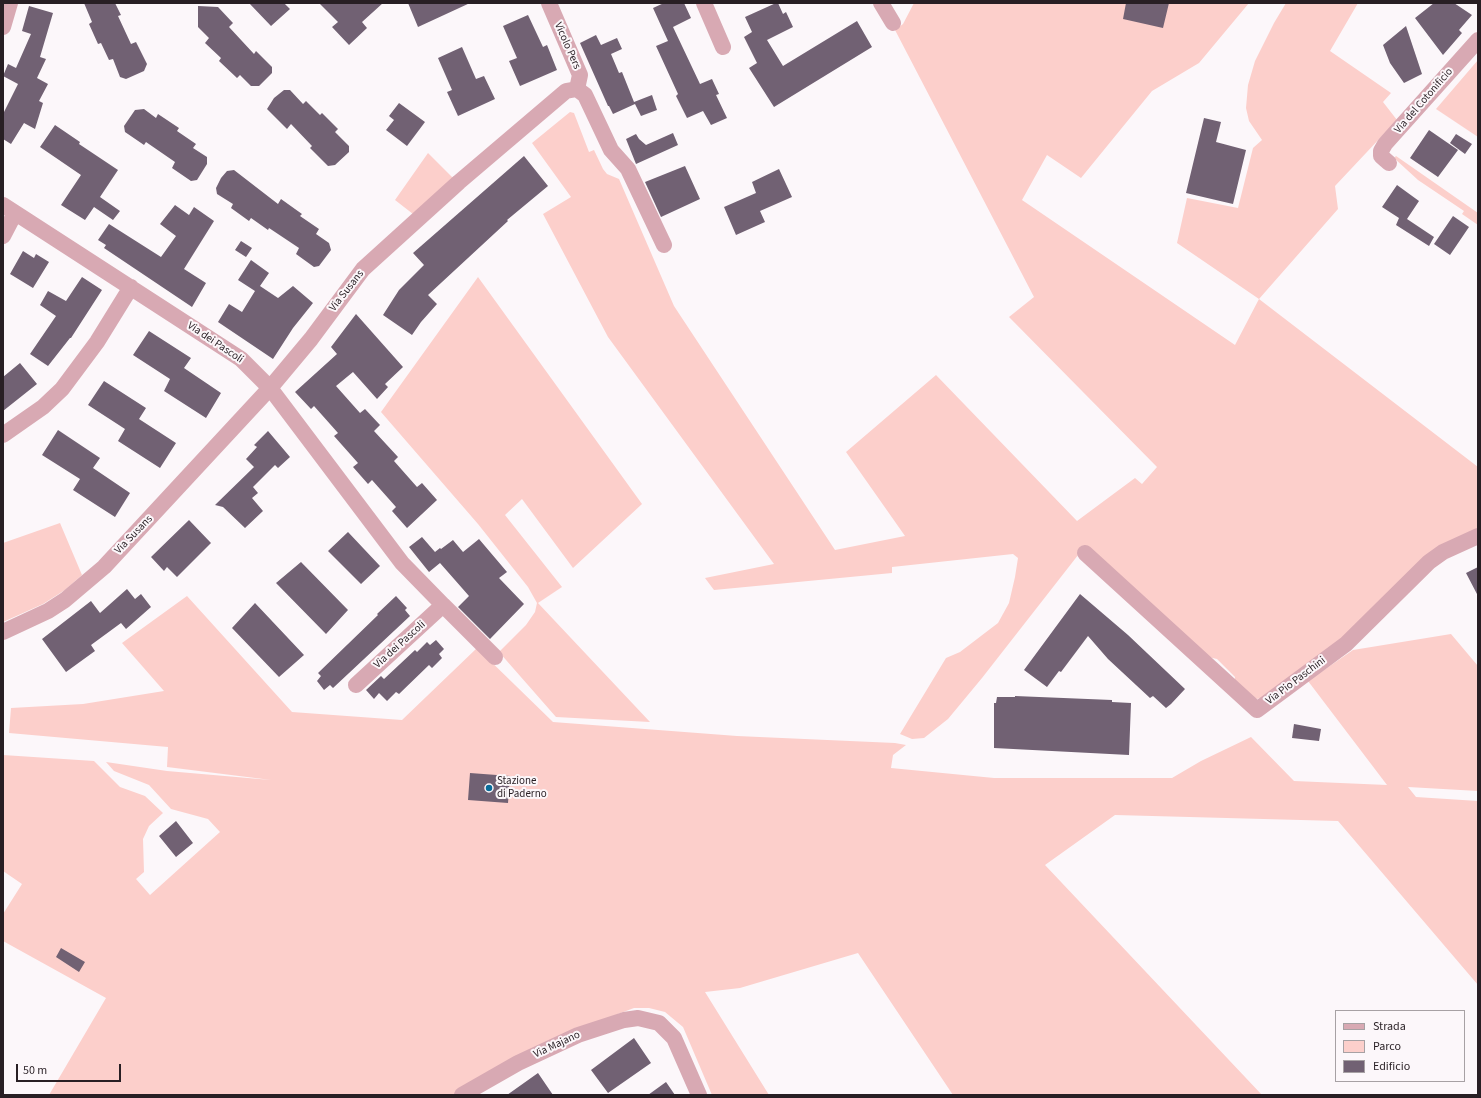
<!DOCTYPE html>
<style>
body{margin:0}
#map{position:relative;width:1481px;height:1098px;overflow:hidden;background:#fcf7fa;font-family:"Source Sans 3",sans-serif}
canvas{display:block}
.frame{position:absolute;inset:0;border:4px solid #281f24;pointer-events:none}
.legend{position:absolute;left:1335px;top:1010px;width:130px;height:72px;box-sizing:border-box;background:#fcf7fa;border:1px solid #a7a1a4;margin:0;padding:5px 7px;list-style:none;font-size:12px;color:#281f24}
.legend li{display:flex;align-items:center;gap:8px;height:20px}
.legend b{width:20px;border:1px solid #a7a1a4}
.scale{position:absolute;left:16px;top:1064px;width:105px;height:18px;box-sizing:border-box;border:2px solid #281f24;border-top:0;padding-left:5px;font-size:12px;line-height:14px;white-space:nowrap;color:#281f24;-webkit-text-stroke:3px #fcf7fa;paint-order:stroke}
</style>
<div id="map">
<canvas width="1481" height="1098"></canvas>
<div class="frame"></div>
<ul class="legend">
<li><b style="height:5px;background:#d8a9b3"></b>Strada</li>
<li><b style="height:11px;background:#fccfcb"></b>Parco</li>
<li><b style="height:11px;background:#716173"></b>Edificio</li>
</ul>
<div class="scale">50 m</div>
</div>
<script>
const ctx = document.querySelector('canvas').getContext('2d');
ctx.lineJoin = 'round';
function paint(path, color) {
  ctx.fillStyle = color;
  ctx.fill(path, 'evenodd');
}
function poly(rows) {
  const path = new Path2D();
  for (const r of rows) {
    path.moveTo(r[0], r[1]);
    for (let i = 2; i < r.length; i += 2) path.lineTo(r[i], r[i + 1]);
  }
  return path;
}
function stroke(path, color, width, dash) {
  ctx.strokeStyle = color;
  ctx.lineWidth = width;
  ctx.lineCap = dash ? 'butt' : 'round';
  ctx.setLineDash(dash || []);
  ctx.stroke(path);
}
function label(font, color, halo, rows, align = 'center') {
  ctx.font = font + ' "Source Sans 3",sans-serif';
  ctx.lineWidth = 4;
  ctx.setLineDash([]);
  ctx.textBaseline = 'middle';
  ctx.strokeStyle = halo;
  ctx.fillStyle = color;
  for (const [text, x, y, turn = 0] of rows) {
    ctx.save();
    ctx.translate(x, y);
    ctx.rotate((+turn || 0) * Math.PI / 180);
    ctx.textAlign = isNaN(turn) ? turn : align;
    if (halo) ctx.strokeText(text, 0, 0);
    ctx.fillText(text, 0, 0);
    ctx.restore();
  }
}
paint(poly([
 [914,3,1249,3,1199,63,1152,91,1081,178,1047,155,1022,200,1235,345,1259,299,1177,243,1187,198,1238,208,1253,148,1262,140,1249,121,1246,108,1248,85,1255,61,1274,23,1286,3,1358,3,1330,51,1391,93,1383,102,1397,120,1335,186,1338,209,1259,299,1478,467,1478,529,1342,640,1268,696,1257,699,1249,696,1234,684,1235,677,1217,659,1204,656,1082,550,982,678,948,719,924,738,912,739,900,734,946,658,960,652,998,623,1009,603,1015,577,1018,558,1013,554,892,567,892,573,714,590,705,578,774,564,608,337,543,214,571,197,532,143,570,112,574,113,589,152,594,150,603,169,607,174,619,179,674,306,835,550,905,536,846,452,936,375,1077,521,1135,478,1142,484,1157,467,1009,317,1034,297,895,30,903,24],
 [1478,60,1478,137,1436,109],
 [428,153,454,179,413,214,395,200],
 [1396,156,1478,213,1478,225,1462,214,1464,211,1418,180,1394,158],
 [478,277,642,504,573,568,522,499,505,515,562,587,538,603,650,722,556,717,499,652,526,625,535,612,537,603,528,587,478,524,381,412],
 [60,523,82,575,65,590,43,604,3,622,3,543],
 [187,596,292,712,402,720,477,648,553,722,737,736,895,743,906,745,893,755,891,768,994,778,1172,778,1201,761,1251,737,1294,781,1387,785,1308,681,1353,650,1451,634,1478,666,1478,791,1408,787,1416,797,1478,801,1478,985,1338,821,1115,815,1045,865,1262,1095,953,1095,858,953,740,988,705,992,769,1095,712,1095,683,1027,665,1012,649,1008,634,1008,618,1014,462,1095,259,1095,257,1094,255,1095,49,1095,106,998,3,941,3,914,22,884,3,871,3,755,94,761,120,787,145,796,163,813,149,826,143,839,144,872,136,879,150,895,220,832,208,819,171,809,149,785,114,771,106,762,167,771,271,780,167,767,168,747,9,733,11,708,83,704,164,691,122,643]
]), '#fccfcb');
paint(poly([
 [84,3,115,3,121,15,118,16,131,44,136,42,147,64,144,71,126,79,120,77,113,59,109,60,101,43,98,44,89,24,92,22],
 [249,3,284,3,290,9,271,26],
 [319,3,383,3,362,22,367,28,349,45,332,27,338,22],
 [408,3,470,3,418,27],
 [664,3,684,3,691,18,673,27,700,84,712,79,719,94,716,95,727,118,711,125,703,111,687,118,676,96,678,94,656,46,668,41,653,8],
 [776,3,778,3,783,14,786,12,793,27,767,40,783,66,857,21,872,47,774,107,749,68,757,63,744,37,752,32,745,17],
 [1126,3,1169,3,1163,28,1123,19],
 [1434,3,1454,3,1472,15,1459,30,1462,33,1443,55,1415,18],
 [29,6,53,13,40,57,46,59,37,78,48,84,39,101,43,103,35,129,24,123,11,144,3,139,3,114,18,84,3,76,8,64,16,68,31,34,22,31],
 [198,6,218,7,233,23,229,27,254,54,256,51,272,67,272,73,259,86,251,86,240,75,237,78,219,61,221,58,205,43,209,38,198,27],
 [528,15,543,47,547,45,557,70,520,86,509,61,517,58,503,26],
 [1406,26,1422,74,1404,83,1390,63,1383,45],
 [596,35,601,45,617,38,622,49,611,54,619,73,622,72,634,102,652,95,657,110,641,116,635,104,613,114,609,106,608,106,580,43],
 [462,47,476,79,484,76,495,99,458,116,447,92,452,90,438,58],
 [284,90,290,90,303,104,306,101,320,115,322,113,338,129,335,132,349,146,349,152,335,165,328,166,310,148,312,146,291,124,287,129,267,109,274,98],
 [399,103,425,122,407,146,386,130,394,120,389,116],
 [144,109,156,118,158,114,179,128,177,131,196,144,193,148,207,157,207,164,197,180,191,181,172,168,175,162,146,142,144,145,125,132,124,126,135,110],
 [1204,118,1221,122,1216,142,1246,150,1233,204,1186,193],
 [55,125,80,142,79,144,118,170,100,197,120,211,113,220,94,207,85,220,61,205,81,175,40,147],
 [1429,130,1458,150,1438,177,1410,158],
 [673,133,678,145,636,164,626,139,636,134,639,139,646,145],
 [1456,134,1472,144,1465,154,1450,143],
 [524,156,548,186,507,220,508,221,428,295,437,304,421,322,412,335,383,315,399,290,424,265,413,253],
 [685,166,700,199,661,217,645,182],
 [779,169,792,197,760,211,765,222,736,235,724,207,756,193,752,182],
 [234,170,278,204,281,199,302,214,300,216,319,229,316,234,329,243,331,250,319,266,314,267,296,254,299,248,269,228,268,230,251,218,249,221,231,208,233,204,217,194,216,188,221,178,227,171],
 [1397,185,1419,201,1407,219,1434,237,1429,246,1396,225,1399,218,1382,207],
 [175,205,189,215,194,207,214,221,184,269,206,283,192,307,104,248,106,245,98,240,109,224,161,257,176,236,160,224],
 [1453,216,1469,227,1450,255,1434,244],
 [241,241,252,248,246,257,235,250],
 [23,251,34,258,36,254,49,262,33,288,10,274],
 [251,260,269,273,260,286,278,298,293,286,313,303,293,328,273,359,218,322,229,304,242,312,255,291,238,280],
 [82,277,102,290,71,338,70,338,48,366,30,354,56,316,40,305,48,291,66,301],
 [356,314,403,367,385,384,388,387,377,399,353,372,336,386,360,413,365,409,380,425,374,431,398,457,394,461,417,487,422,483,437,500,407,528,392,511,396,507,372,480,368,484,353,467,358,463,334,436,338,433,314,406,311,409,295,392,337,354,331,347],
 [149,331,191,358,184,368,221,393,206,418,164,391,170,379,133,355],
 [20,363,37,384,3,411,3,377],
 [104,381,146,408,139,419,176,443,160,468,118,441,125,429,88,405],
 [58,430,100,458,93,468,130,493,115,517,73,490,80,479,42,455],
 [268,431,290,457,278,468,275,465,253,487,258,493,252,498,263,511,245,528,223,507,215,505,254,467,246,459,257,447,254,445],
 [189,520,211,543,177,577,167,567,164,571,151,557],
 [348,532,380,566,361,584,328,551],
 [422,537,435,552,440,548,441,549,453,540,463,552,479,539,507,572,499,578,524,604,490,639,458,607,469,596,440,563,429,572,409,547],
 [301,562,348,610,326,634,276,583],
 [1478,567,1478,596,1466,573],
 [127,589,135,599,141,594,151,607,126,629,121,623,91,645,95,651,66,672,42,639,91,601,100,613],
 [1080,594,1128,635,1185,689,1171,704,1166,708,1153,696,1150,698,1108,659,1088,636,1061,672,1059,671,1047,687,1024,670],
 [396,596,407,608,405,610,410,616,333,688,330,685,324,690,317,681,321,676,318,673,378,615,377,614],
 [255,603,304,655,279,677,232,628],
 [436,640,444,649,439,654,442,658,432,668,429,665,399,694,396,692,387,701,379,693,374,699,366,690,381,676,384,679,415,650,417,652,427,642,430,645],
 [1015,696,1112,700,1112,702,1131,703,1129,755,994,748,994,703,996,703,997,697,1015,697],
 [1294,724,1321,729,1319,741,1292,738],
 [470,773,510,776,508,803,468,800],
 [176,821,193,843,176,857,159,836],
 [61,948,85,962,79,972,56,957],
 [634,1038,651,1063,608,1093,591,1070],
 [538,1073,553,1095,507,1095],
 [666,1082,675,1095,648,1095]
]), '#716173');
stroke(poly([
 [549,3,580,75,577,89],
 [704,3,723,47],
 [881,3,893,23],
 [3,27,10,3],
 [1389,163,1381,156,1381,151,1385,144,1478,40],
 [3,205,241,359,270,388,402,563,443,605,356,685],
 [3,236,15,213],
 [3,435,43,407,62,389,97,342,131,287],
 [1085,553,1257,710,1346,644,1429,562,1443,552,1478,536],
 [443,605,495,657],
 [3,632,48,611,65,600,104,567,270,388,311,339,363,269,459,182,566,91,577,89,585,95,611,150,628,169,664,245],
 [462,1095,518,1063,578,1035,624,1020,638,1018,659,1023,674,1038,699,1095]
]), '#d8a9b3', 16);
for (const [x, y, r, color] of [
 [489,788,4,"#096c9a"]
]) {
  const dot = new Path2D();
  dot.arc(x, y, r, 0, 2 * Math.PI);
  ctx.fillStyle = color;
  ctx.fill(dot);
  stroke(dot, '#fcf7fa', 1.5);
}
label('11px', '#281f24', '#fcf7fa', [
 ["Vicolo Pers",567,46,66],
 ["Via del Cotonificio",1424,101,-49],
 ["Via Susans",347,291,-52],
 ["Via dei Pascoli",215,343,34],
 ["Via Susans",134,535,-46],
 ["Via dei Pascoli",400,645,-42],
 ["Via Pio Paschini",1296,681,-37],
 ["Via Majano",557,1045,-25]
]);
label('11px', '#281f24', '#fcf7fa', [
 ["Stazione",497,782],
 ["di Paderno",497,795]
], 'left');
</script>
